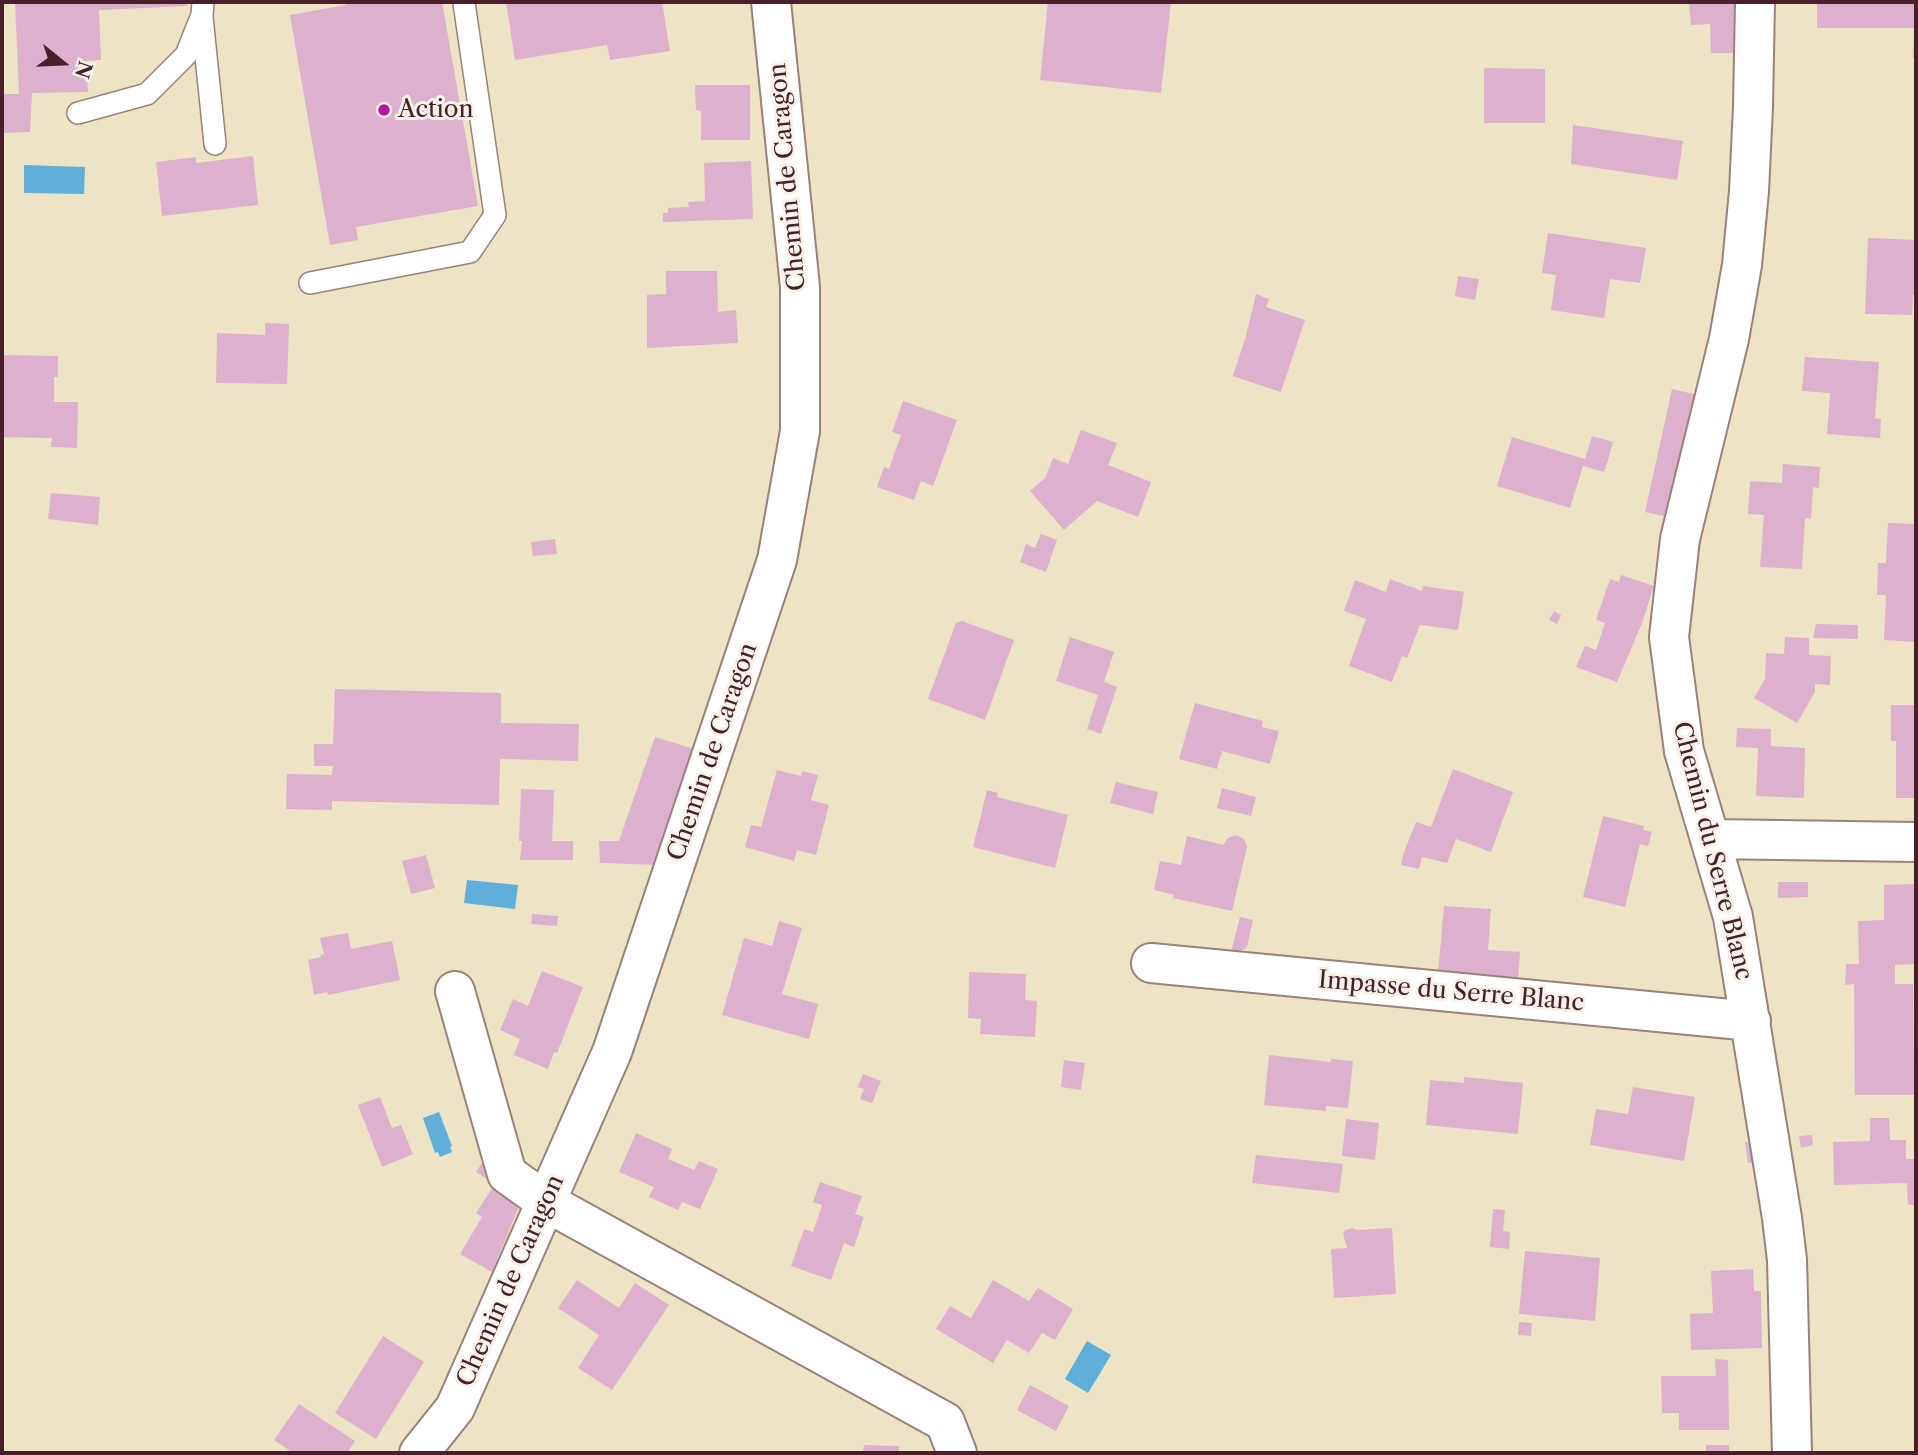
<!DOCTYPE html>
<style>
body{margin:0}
#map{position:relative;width:1918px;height:1455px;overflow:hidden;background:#ede3c5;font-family:"Libre Caslon Text",serif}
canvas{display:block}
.frame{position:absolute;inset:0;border:4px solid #4a1f2b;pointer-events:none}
.north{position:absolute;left:28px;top:28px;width:70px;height:70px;-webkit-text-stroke:5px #f7f3e8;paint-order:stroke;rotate:108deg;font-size:19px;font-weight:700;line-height:28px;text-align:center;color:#4a1f2b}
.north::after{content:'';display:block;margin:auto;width:24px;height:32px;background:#4a1f2b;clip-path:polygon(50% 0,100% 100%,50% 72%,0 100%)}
</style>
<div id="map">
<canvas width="1918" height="1455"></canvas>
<div class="frame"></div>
<div class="north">N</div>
</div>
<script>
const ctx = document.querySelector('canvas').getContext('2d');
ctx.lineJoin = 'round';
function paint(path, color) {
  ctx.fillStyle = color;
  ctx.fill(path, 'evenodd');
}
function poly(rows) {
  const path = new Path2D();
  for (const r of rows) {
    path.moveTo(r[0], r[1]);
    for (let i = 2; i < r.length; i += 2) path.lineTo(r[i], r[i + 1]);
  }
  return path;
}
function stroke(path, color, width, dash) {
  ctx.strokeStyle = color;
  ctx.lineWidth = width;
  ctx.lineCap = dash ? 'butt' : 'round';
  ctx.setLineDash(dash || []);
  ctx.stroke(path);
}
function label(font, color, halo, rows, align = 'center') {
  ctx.font = font + ' "Libre Caslon Text",serif';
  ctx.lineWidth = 6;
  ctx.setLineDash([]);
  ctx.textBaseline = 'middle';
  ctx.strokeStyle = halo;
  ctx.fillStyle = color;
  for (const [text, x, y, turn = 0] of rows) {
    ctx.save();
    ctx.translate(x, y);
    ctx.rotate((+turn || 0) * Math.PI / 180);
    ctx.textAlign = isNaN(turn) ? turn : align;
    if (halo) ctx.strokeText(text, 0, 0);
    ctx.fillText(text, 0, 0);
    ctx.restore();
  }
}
paint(poly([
 [24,165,85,167,84,194,24,193],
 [467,880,518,885,515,909,464,903],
 [439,1112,452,1146,450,1147,452,1152,440,1157,438,1152,435,1153,423,1118],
 [1087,1341,1111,1355,1088,1393,1065,1379]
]), '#60afda');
paint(poly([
 [15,2,187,2,187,6,99,10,101,60,86,61,88,92,32,93,30,132,2,133,2,94,19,94],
 [346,2,442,2,478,206,356,227,358,240,330,245,290,15,346,5],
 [506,2,662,2,670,51,610,60,607,45,515,60],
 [1048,2,1171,2,1161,93,1040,80],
 [1689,2,1744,2,1743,53,1711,53,1710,24,1691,25],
 [1817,2,1916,2,1916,28,1817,28],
 [1914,29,1916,29,1916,58,1913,58],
 [1484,68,1545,69,1545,123,1484,123],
 [695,85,750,85,750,140,701,140,701,111,696,110],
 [1573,125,1683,141,1677,180,1571,164],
 [253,156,258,205,162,216,156,162,196,157,196,163],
 [751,161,753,219,663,222,663,213,668,213,668,208,689,207,688,202,705,201,704,163],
 [1548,233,1646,248,1640,283,1610,279,1604,318,1551,310,1556,275,1542,273],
 [1868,238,1916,240,1916,295,1913,295,1912,315,1865,314],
 [666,271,717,271,718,312,736,310,738,343,647,348,647,295,666,294],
 [1458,276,1479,279,1475,300,1455,296],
 [1256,294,1269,299,1266,307,1305,320,1281,392,1233,376,1246,336],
 [265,323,289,324,287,384,216,383,217,333,265,335],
 [2,355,58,356,58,377,54,377,54,402,78,402,77,448,51,447,52,438,2,437],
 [1805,357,1879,362,1875,418,1881,419,1880,438,1827,434,1830,393,1802,391],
 [1672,389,1702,396,1673,518,1645,512],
 [903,401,957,420,933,486,921,481,914,500,877,487,884,467,889,469,901,435,892,432],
 [1081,430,1117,443,1108,465,1151,482,1138,517,1097,501,1064,530,1030,491,1045,478,1053,458,1068,464],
 [1592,436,1613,442,1609,457,1604,472,1583,466,1570,508,1497,486,1512,437,1585,459],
 [1783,464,1820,467,1819,488,1813,487,1811,519,1805,518,1802,569,1760,567,1764,515,1748,514,1750,481,1782,483],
 [51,493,100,497,98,525,48,519],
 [1888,523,1916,524,1916,642,1884,640,1886,595,1877,595,1878,563,1886,563],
 [1041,534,1057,540,1046,572,1020,562,1026,544,1035,548],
 [555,539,557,554,533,556,531,542],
 [1621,575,1654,586,1642,623,1617,682,1576,667,1585,646,1596,650,1605,623,1596,620,1610,579,1619,582],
 [1390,579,1422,591,1423,586,1464,592,1458,630,1420,625,1407,658,1402,656,1392,682,1349,666,1366,619,1344,611,1355,580,1386,592],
 [1554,611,1561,615,1557,624,1549,620],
 [962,621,1014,640,985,720,928,699,956,623],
 [1816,624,1858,625,1858,639,1813,638],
 [1070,637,1114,652,1104,682,1117,687,1101,734,1087,729,1098,695,1056,681],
 [1785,637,1809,638,1809,655,1831,656,1830,685,1815,684,1815,692,1797,723,1754,698,1765,679,1766,653,1784,654],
 [335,689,501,693,501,723,579,724,578,761,500,759,499,805,332,801,332,810,286,809,287,774,332,775,333,766,314,766,314,744,333,744],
 [1195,703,1263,721,1262,727,1279,731,1270,764,1222,751,1217,769,1179,759],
 [1891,705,1916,705,1916,798,1896,798,1896,741,1891,741],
 [1737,728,1771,729,1771,746,1805,748,1804,798,1756,796,1758,748,1736,747],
 [655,737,697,750,660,865,600,863,599,841,619,841],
 [1453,769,1513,792,1491,852,1456,839,1447,863,1422,857,1419,869,1401,865,1404,852,1416,822,1431,827],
 [777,770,801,776,802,771,818,775,811,800,829,805,816,855,797,850,794,861,745,847,751,825,761,827],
 [1116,782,1158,792,1153,814,1110,803],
 [1222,788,1256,797,1251,816,1217,808],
 [521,789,554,790,552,841,573,841,573,860,520,860,522,841,519,841],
 [987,790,998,793,997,797,1068,815,1055,868,973,847],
 [1603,816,1644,826,1643,830,1652,832,1648,846,1640,844,1625,907,1583,897],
 [1236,835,1244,839,1247,847,1232,911,1173,898,1174,895,1154,890,1160,861,1181,865,1187,836,1223,845,1228,838],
 [426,855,435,888,411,894,402,861],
 [1778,882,1808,882,1808,897,1778,898],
 [1916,884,1916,964,1895,965,1895,984,1913,984,1914,1095,1855,1095,1854,984,1845,985,1846,964,1859,964,1858,921,1884,920,1884,885],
 [1444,906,1491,909,1488,950,1520,952,1518,980,1438,974],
 [532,914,558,916,557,926,531,924],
 [1240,917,1253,920,1247,947,1237,954,1231,953],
 [779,921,802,928,782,994,818,1004,809,1039,722,1015,744,938,772,946],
 [348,933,351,949,392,941,400,980,328,995,327,992,314,995,308,960,321,957,320,955,324,954,320,938],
 [542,971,583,987,557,1053,554,1052,548,1069,514,1055,520,1039,500,1030,513,999,528,1006],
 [969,972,1026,974,1025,1000,1037,1001,1035,1037,980,1034,981,1019,968,1018],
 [1269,1055,1331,1062,1331,1059,1353,1061,1348,1108,1326,1106,1326,1111,1264,1105],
 [1064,1060,1085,1063,1081,1090,1061,1087],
 [863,1074,881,1081,872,1103,860,1099,864,1089,858,1087],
 [1464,1077,1523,1083,1518,1134,1426,1125,1430,1080,1464,1083],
 [1633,1087,1695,1097,1684,1161,1590,1145,1596,1109,1628,1114],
 [380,1097,392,1128,401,1125,413,1154,382,1167,358,1105],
 [1870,1118,1889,1118,1890,1140,1906,1140,1906,1159,1916,1159,1916,1205,1908,1205,1907,1183,1834,1185,1833,1142,1870,1141],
 [1346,1119,1379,1123,1375,1160,1342,1156],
 [636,1133,672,1149,668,1159,694,1170,699,1161,718,1169,700,1209,682,1202,678,1210,649,1197,654,1187,619,1172],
 [1812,1135,1813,1145,1801,1148,1799,1136],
 [1757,1141,1760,1161,1748,1163,1745,1142],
 [491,1150,522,1199,492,1272,460,1254,482,1217,476,1213,495,1184,476,1172],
 [1256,1155,1343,1164,1339,1193,1252,1183],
 [820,1182,862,1196,855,1214,864,1217,854,1247,844,1243,831,1280,791,1266,804,1229,813,1232,822,1205,813,1202],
 [1493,1209,1505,1210,1503,1231,1510,1232,1509,1249,1490,1247],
 [1352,1228,1357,1230,1392,1228,1396,1294,1334,1298,1331,1249,1347,1248,1343,1234,1345,1230],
 [1525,1251,1600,1258,1595,1321,1519,1314],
 [1753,1269,1754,1291,1761,1291,1762,1348,1691,1350,1690,1314,1713,1313,1711,1271],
 [577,1280,619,1308,635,1283,669,1305,612,1390,578,1368,599,1335,558,1308],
 [993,1280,1029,1301,1038,1288,1073,1309,1055,1340,1042,1333,1029,1353,1007,1340,993,1363,936,1329,950,1306,971,1318],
 [1519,1322,1532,1323,1531,1336,1518,1335],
 [383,1336,424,1362,376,1439,335,1413],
 [1715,1359,1728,1360,1729,1430,1679,1430,1679,1413,1662,1413,1661,1376,1716,1376],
 [1030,1385,1069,1406,1056,1431,1017,1410],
 [299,1404,355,1441,347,1453,293,1453,274,1440],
 [864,1445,899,1446,899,1453,863,1453],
 [1706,1445,1729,1445,1729,1453,1706,1453]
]), '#ddb1ce');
const service = poly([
 [202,17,215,144],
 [78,113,147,94,186,55,202,15,203,2],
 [310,283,470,252,495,215,464,3]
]);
const minor = poly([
 [1755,2,1753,107,1749,191,1742,265,1729,339,1680,539,1669,637,1684,751,1733,917,1782,1218,1787,1260,1792,1453],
 [1710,839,1916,842],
 [1151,963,1751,1021],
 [455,991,507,1174,546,1202,945,1422,957,1453],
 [419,1453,455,1408,612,1052,777,560,800,431,800,287,771,2]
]);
stroke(service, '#9c8178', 24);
stroke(minor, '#9c8178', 42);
stroke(service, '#fff', 21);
stroke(minor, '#fff', 38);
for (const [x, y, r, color] of [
 [384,110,7,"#b5179e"]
]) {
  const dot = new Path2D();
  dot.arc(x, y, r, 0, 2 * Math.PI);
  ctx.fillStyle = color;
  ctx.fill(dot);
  stroke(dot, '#f7f3e8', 2.5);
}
label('24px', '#4a1f2b', '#f7f3e8', [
 ["Action",398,110]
], 'left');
label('24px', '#4a1f2b', '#f7f3e8', [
 ["Chemin de Caragon",788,177,-95],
 ["Chemin de Caragon",713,752,-71],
 ["Chemin du Serre Blanc",1712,851,76],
 ["Impasse du Serre Blanc",1451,992,5],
 ["Chemin de Caragon",511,1281,-66]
]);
</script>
